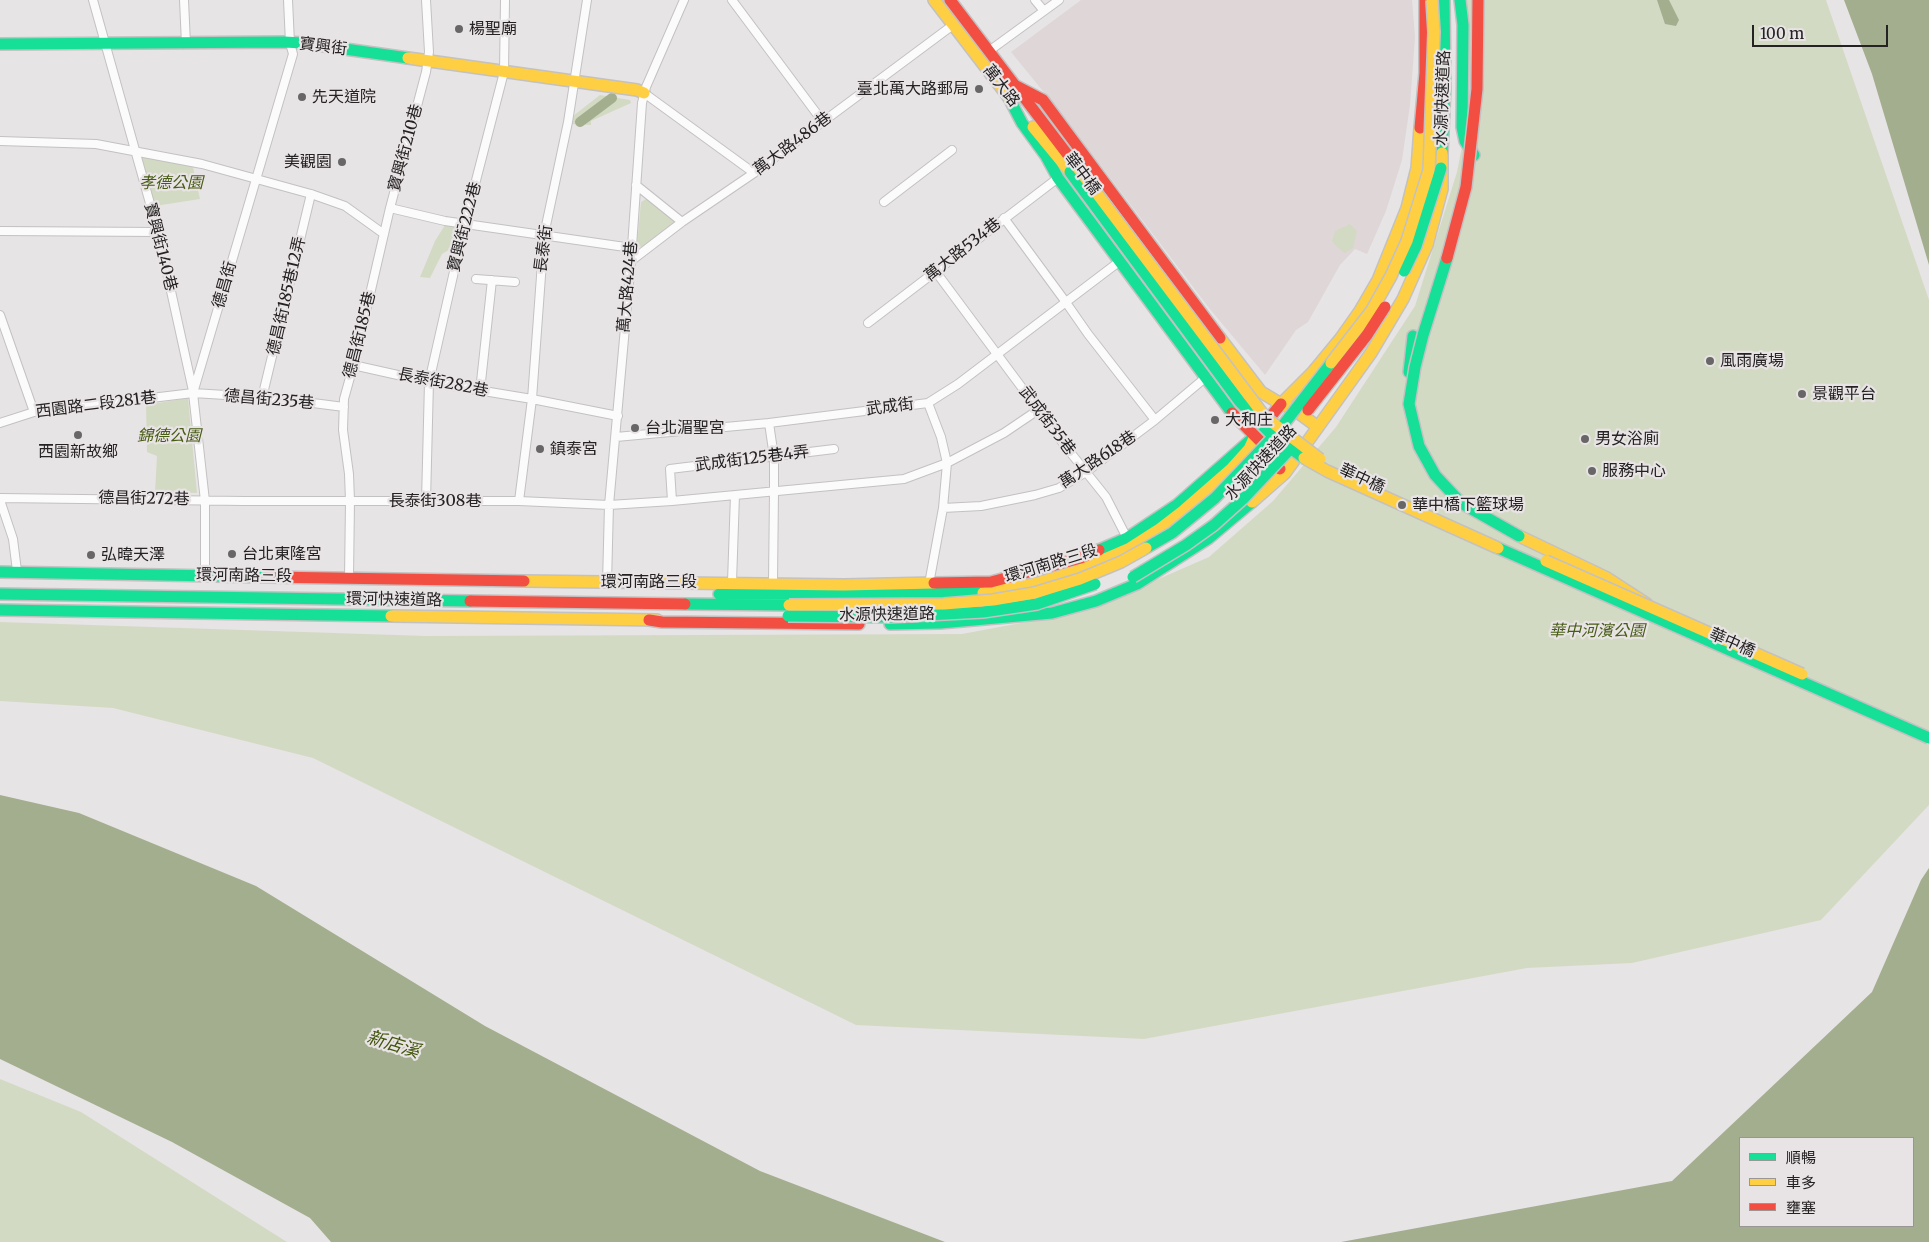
<!DOCTYPE html>
<meta charset="utf-8">
<style>
body{margin:0}
#map{position:relative;width:1929px;height:1242px;overflow:hidden;background:#e7e4e5;font-family:Merriweather,"Noto Sans TC",serif}
canvas{display:block}
.legend{position:absolute;left:1739px;top:1137px;width:175px;height:90px;box-sizing:border-box;background:#e8e3e4;border:1px solid #9a9696;margin:0;padding:6px 9px;list-style:none;font-size:15px;color:#242222}
.legend li{display:flex;align-items:center;gap:10px;height:25px}
.legend b{width:25px;border:1px solid #9a9696}
.scale{position:absolute;left:1752px;top:25px;width:136px;height:22px;box-sizing:border-box;border:2px solid #242222;border-top:0;padding-left:6px;font-size:15px;line-height:18px;white-space:nowrap;color:#242222;-webkit-text-stroke:4px #e8e3e4;paint-order:stroke}
</style>
<div id="map">
<canvas width="1929" height="1242"></canvas>
<ul class="legend">
<li><b style="height:6px;background:#16e098"></b>順暢</li>
<li><b style="height:6px;background:#ffcf43"></b>車多</li>
<li><b style="height:6px;background:#f24e42"></b>壅塞</li>
</ul>
<div class="scale">100 m</div>
</div>
<script>
const ctx = document.querySelector('canvas').getContext('2d');
ctx.lineJoin = 'round';
function paint(path, color) {
  ctx.fillStyle = color;
  ctx.fill(path, 'evenodd');
}
function poly(rows) {
  const path = new Path2D();
  for (const r of rows) {
    path.moveTo(r[0], r[1]);
    for (let i = 2; i < r.length; i += 2) path.lineTo(r[i], r[i + 1]);
  }
  return path;
}
function stroke(path, color, width, dash) {
  ctx.strokeStyle = color;
  ctx.lineWidth = width;
  ctx.lineCap = dash ? 'butt' : 'round';
  ctx.setLineDash(dash || []);
  ctx.stroke(path);
}
function label(font, color, halo, rows, align = 'center') {
  ctx.font = font + ' Merriweather,"Noto Sans TC",serif';
  ctx.lineWidth = 4.5;
  ctx.setLineDash([]);
  ctx.textBaseline = 'middle';
  ctx.strokeStyle = halo;
  ctx.fillStyle = color;
  for (const [text, x, y, turn = 0] of rows) {
    ctx.save();
    ctx.translate(x, y);
    ctx.rotate((+turn || 0) * Math.PI / 180);
    ctx.textAlign = isNaN(turn) ? turn : align;
    if (halo) ctx.strokeText(text, 0, 0);
    ctx.fillText(text, 0, 0);
    ctx.restore();
  }
}
paint(poly([
 [1081,0,1412,0,1415,37,1410,105,1402,160,1386,211,1367,254,1355,249,1340,265,1308,322,1296,330,1265,375,1209,308,1064,117,1011,52]
]), '#dfd6d8');
paint(poly([
 [1463,0,1826,0,1929,300,1929,805,1821,920,1632,963,1527,968,1144,1039,856,1025,313,758,113,708,0,701,0,622,426,636,962,634,1085,611,1209,557,1273,501,1336,427,1415,306,1457,172,1467,121],
 [600,95,630,100,631,103,591,121,591,125,571,124,573,116],
 [141,154,193,167,200,199,155,206],
 [648,198,675,218,675,226,644,248,637,245,641,202],
 [1350,224,1357,231,1353,248,1345,253,1337,247,1332,241,1335,231],
 [445,225,461,227,457,245,442,254,430,278,420,277,435,241],
 [188,398,197,493,155,492,157,456,147,452,146,405],
 [0,1079,81,1112,287,1242,0,1242]
]), '#d3dac4');
paint(poly([
 [1657,0,1669,0,1679,20,1676,26,1665,24],
 [1844,0,1929,0,1929,265,1872,74],
 [0,795,79,813,256,886,485,1026,760,1171,945,1242,331,1242,310,1218,172,1142,0,1059],
 [1929,868,1929,1242,1341,1242,1672,1181,1872,992,1921,880],
 [1740,1138,1913,1138,1913,1226,1740,1226]
]), '#a3ae8e');
stroke(poly([
 [580,122,612,98]
]), '#a3ae8e', 10);
const street = poly([
 [93,0,158,232,193,391],
 [184,0,186,44],
 [732,0,823,122],
 [1035,0,1044,11],
 [989,51,1059,0],
 [644,93,754,173],
 [0,141,96,144,202,164,311,194,345,206,384,234],
 [636,185,682,222],
 [884,202,952,150],
 [390,208,445,221,632,248],
 [1004,218,1065,301,1088,334,1155,420],
 [0,231,158,232],
 [631,261,682,222,754,173,953,25],
 [936,272,1066,447,1106,497,1127,538],
 [476,279,515,282],
 [0,315,34,412],
 [868,323,1058,178],
 [353,365,429,382,532,399,618,416],
 [480,391,492,280],
 [262,398,311,194],
 [928,403,941,437,947,463,943,508,929,584],
 [0,423,34,412,193,393,274,398,344,407],
 [769,423,774,457,774,491,773,583],
 [616,437,769,423,928,403,958,384,1120,261],
 [0,498,244,501,519,501,609,505,672,501,904,479,947,463,1004,433,1038,410],
 [0,500,13,539,17,571],
 [426,501,429,382,465,223,504,72,505,0],
 [519,501,532,399,544,235,568,122,587,0],
 [672,501,670,469,834,449],
 [943,508,981,506,1035,495,1059,488,1086,472,1155,420,1205,378],
 [205,575,205,501,193,393,293,54,290,43,288,0],
 [349,578,350,501,349,474,343,430,344,399,354,363,390,208,426,72,429,52,426,0],
 [732,582,735,495],
 [607,583,609,505,631,261,642,103,646,87,684,0]
]);
const fast = poly([
 [1460,0,1463,25,1462,127,1465,141,1474,155],
 [0,44,284,42,303,43,408,58],
 [1007,94,1022,123,1046,156,1058,178,1232,413],
 [1442,153,1445,87,1444,0],
 [1409,372,1413,336],
 [1099,550,1127,538,1178,504,1253,438],
 [0,572,268,577],
 [0,594,470,601],
 [719,594,983,593],
 [685,604,789,605],
 [0,610,391,616],
 [890,624,940,623,1052,613,1096,601,1137,584,1209,538,1252,502]
]);
const slow = poly([
 [934,0,1010,99],
 [408,58,637,90,644,93],
 [1033,127,1070,172],
 [1220,338,1261,392,1281,404,1292,408,1318,427],
 [1281,404,1313,372,1341,338,1360,311,1378,280,1407,208,1417,168,1420,128],
 [1252,502,1285,473,1371,353,1403,299,1427,245,1442,189,1442,153],
 [1519,536,1607,578,1647,604],
 [524,581,844,585,934,583],
 [983,593,1034,584,1077,571,1130,548,1158,530,1184,510,1231,469,1249,449,1255,436],
 [391,616,657,620]
]);
const jam = poly([
 [950,0,1077,167],
 [1016,86,1043,100,1220,338],
 [1420,128,1425,73,1425,0],
 [1232,413,1261,442,1271,459,1280,469],
 [1263,426,1281,404],
 [268,577,524,581],
 [934,583,991,582,1081,558,1099,550],
 [470,601,685,604],
 [649,620,662,622,859,624]
]);
stroke(street, '#c3c1c1', 10);
stroke(fast, '#c3c1c1', 14);
stroke(slow, '#c3c1c1', 14);
stroke(jam, '#c3c1c1', 14);
stroke(street, '#fbfbfb', 8);
stroke(fast, '#16e098', 11);
stroke(slow, '#ffcf43', 11);
stroke(jam, '#f24e42', 11);
const fastBridge = poly([
 [1070,172,1240,402,1270,433,1304,458],
 [1447,258,1423,335,1415,367,1409,404,1419,446,1435,475,1461,503,1519,536],
 [1404,271,1416,246,1441,168],
 [1146,548,1172,533,1215,498,1277,433,1331,363],
 [1498,548,1929,738],
 [1133,577,1186,545,1214,525,1243,499,1291,448],
 [788,616,889,617,983,612,1037,604,1095,584]
]);
const slowBridge = poly([
 [1077,167,1265,417,1320,459],
 [1331,363,1372,310,1391,276,1407,241,1429,170,1434,32,1432,0],
 [1304,458,1327,471,1498,548],
 [1546,561,1802,674],
 [789,605,944,604,993,600,1034,593,1080,579,1121,562,1146,548]
]);
const jamBridge = poly([
 [1447,258,1466,187,1477,89,1478,0],
 [1308,410,1367,335,1385,307]
]);
stroke(fastBridge, '#c3c1c1', 14, []);
stroke(slowBridge, '#c3c1c1', 14, []);
stroke(jamBridge, '#c3c1c1', 14, []);
stroke(fastBridge, '#16e098', 11);
stroke(slowBridge, '#ffcf43', 11);
stroke(jamBridge, '#f24e42', 11);
for (const [x, y, r, color] of [
 [459,29,5,"#686666"],
 [979,89,5,"#686666"],
 [302,97,5,"#686666"],
 [342,162,5,"#686666"],
 [1710,361,5,"#686666"],
 [1802,394,5,"#686666"],
 [1215,420,5,"#686666"],
 [635,428,5,"#686666"],
 [78,435,5,"#686666"],
 [1585,439,5,"#686666"],
 [540,449,5,"#686666"],
 [1592,471,5,"#686666"],
 [1402,505,5,"#686666"],
 [232,554,5,"#686666"],
 [91,555,5,"#686666"]
]) {
  const dot = new Path2D();
  dot.arc(x, y, r, 0, 2 * Math.PI);
  ctx.fillStyle = color;
  ctx.fill(dot);
  stroke(dot, '#e8e3e4', 2);
}
label('16px', '#242222', '#e8e3e4', [
 ["楊聖廟",469,29],
 ["臺北萬大路郵局",969,89,"right"],
 ["先天道院",312,97],
 ["美觀園",332,162,"right"],
 ["風雨廣場",1720,361],
 ["景觀平台",1812,394],
 ["大和庄",1225,420],
 ["台北湄聖宮",645,428],
 ["男女浴廁",1595,439],
 ["鎮泰宮",550,449],
 ["西園新故鄉",78,452,"center"],
 ["服務中心",1602,471],
 ["華中橋下籃球場",1412,505],
 ["台北東隆宮",242,554],
 ["弘暐天澤",101,555]
], 'left');
label('16px', '#242222', '#e8e3e4', [
 ["寶興街",323,47,7],
 ["萬大路",1001,86,52],
 ["水源快速道路",1443,98,-88],
 ["萬大路486巷",793,144,-37],
 ["寶興街210巷",406,148,-75],
 ["華中橋",1082,174,53],
 ["寶興街222巷",465,227,-76],
 ["寶興街140巷",160,247,76],
 ["長泰街",544,249,-83],
 ["萬大路534巷",963,250,-38],
 ["德昌街",225,285,-74],
 ["萬大路424巷",628,287,-85],
 ["德昌街185巷12弄",287,296,-77],
 ["德昌街185巷",360,335,-76],
 ["長泰街282巷",443,383,11],
 ["德昌街235巷",269,400,5],
 ["西園路二段281巷",96,405,-7],
 ["武成街",890,407,-7],
 ["武成街35巷",1047,421,53],
 ["武成街125巷4弄",752,459,-7],
 ["萬大路618巷",1098,460,-34],
 ["水源快速道路",1261,463,-47],
 ["華中橋",1362,479,25],
 ["德昌街272巷",144,499,1],
 ["長泰街308巷",435,501],
 ["環河南路三段",1051,564,-17],
 ["環河南路三段",244,576,1],
 ["環河南路三段",649,582],
 ["環河快速道路",394,600,1],
 ["水源快速道路",887,615,-1],
 ["華中橋",1732,643,24]
]);
label('italic 16px', '#475c14', '#e8e3e4', [
 ["孝德公園",171,183],
 ["錦德公園",169,436],
 ["華中河濱公園",1597,631]
]);
label('italic 18px', '#41550b', '#e8e3e4', [
 ["新店溪",393,1045,17]
]);
</script>
